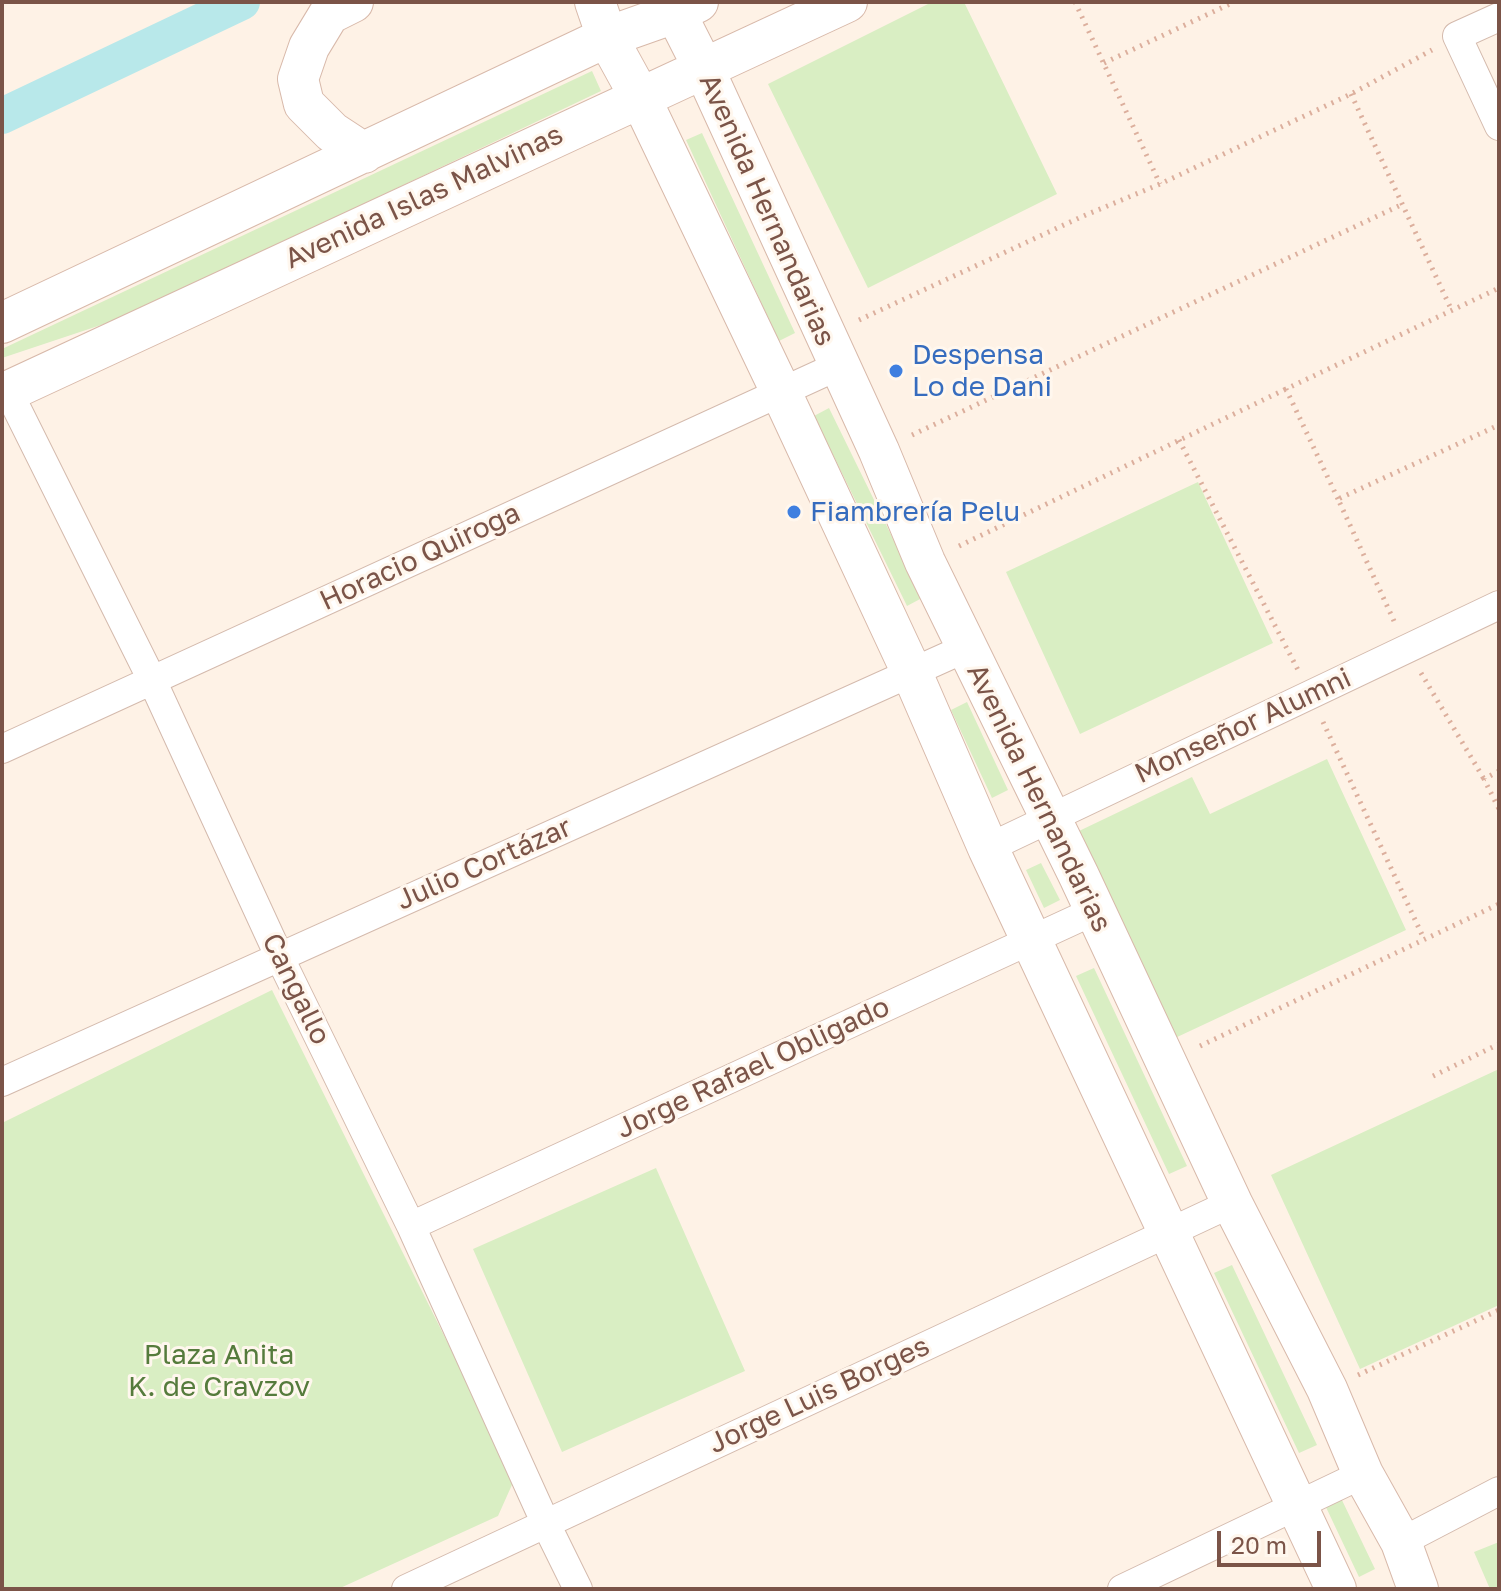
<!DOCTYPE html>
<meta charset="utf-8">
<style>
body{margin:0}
#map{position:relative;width:1501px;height:1591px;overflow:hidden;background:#fef2e6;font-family:"Golos Text",sans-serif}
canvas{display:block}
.frame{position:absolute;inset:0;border:4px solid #7b5448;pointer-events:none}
.scale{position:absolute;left:1217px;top:1531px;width:104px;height:36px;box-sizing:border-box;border:4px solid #7b5448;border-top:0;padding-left:10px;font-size:24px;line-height:28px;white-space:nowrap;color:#7b5448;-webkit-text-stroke:6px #fff7ee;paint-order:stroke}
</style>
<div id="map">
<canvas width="1501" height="1591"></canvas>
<div class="frame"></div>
<div class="scale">20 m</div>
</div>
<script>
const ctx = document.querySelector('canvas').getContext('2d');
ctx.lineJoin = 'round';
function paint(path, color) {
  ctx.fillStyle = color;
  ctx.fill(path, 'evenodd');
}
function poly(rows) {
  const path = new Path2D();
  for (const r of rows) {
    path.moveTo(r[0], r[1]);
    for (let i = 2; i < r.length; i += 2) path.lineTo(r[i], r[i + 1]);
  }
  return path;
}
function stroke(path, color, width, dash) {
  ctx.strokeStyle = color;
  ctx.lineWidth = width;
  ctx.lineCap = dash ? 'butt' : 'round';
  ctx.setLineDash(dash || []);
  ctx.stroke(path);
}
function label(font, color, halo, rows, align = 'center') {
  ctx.font = font + ' "Golos Text",sans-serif';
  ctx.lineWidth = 6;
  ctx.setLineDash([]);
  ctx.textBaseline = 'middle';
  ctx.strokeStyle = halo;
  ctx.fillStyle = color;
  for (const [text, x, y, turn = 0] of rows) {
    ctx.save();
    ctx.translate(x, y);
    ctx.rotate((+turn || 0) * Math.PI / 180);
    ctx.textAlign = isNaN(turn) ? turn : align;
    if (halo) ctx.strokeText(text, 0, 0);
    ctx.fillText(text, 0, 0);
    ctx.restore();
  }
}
paint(poly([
 [932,2,964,2,1057,194,868,288,768,84],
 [592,71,601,91,128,316,2,358,2,349],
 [702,133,795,333,779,341,686,140],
 [829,408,922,598,907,606,814,416],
 [1198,482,1273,643,1080,734,1006,572],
 [967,702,1008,790,992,798,951,710],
 [1327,759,1406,930,1175,1038,1079,831,1192,777,1210,814],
 [1041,863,1060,900,1044,908,1026,870],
 [1094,968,1187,1166,1169,1174,1076,976],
 [272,990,515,1478,498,1516,338,1589,2,1589,2,1123],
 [1499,1069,1499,1305,1360,1369,1271,1175],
 [656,1168,745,1371,562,1452,473,1249],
 [1232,1265,1317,1445,1299,1453,1214,1273],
 [1340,1496,1375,1569,1359,1577,1324,1503],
 [1499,1542,1499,1589,1490,1589,1474,1552]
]), '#d9eec3');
stroke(poly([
 [2,116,242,2]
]), '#b8e8ea', 36);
const street = poly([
 [1499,17,1457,36,1499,126],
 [8,391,152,680,279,956,411,1226,545,1522,578,1589],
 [2,749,838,366],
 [988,848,1499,605],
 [2,1082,966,648],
 [411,1226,1094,911],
 [1401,1542,1499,1491],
 [406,1589,1232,1203],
 [1122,1589,1363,1474]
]);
const secondary = poly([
 [353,2,329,14,309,47,298,79,304,104,332,132,364,153],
 [595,2,607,37,640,97,781,392,912,673,988,848,1336,1589],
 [670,2,704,69,879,451,925,562,1079,876,1232,1203,1327,1389,1363,1474,1401,1542,1418,1589],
 [2,323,607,37,675,13,698,2],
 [2,394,847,2]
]);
stroke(street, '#d4baad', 30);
stroke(secondary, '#d8b9aa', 42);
stroke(poly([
 [1075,2,1160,184],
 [1104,63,1234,2],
 [1351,94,1452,311],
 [859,320,1081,217,1160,184,1351,94,1432,50],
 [912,435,1403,204],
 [1179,440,1298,670],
 [1338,499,1286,389,1499,288],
 [959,546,1286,389],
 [1394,621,1338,499,1499,425],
 [1421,673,1484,779],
 [1323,722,1424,939],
 [1499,771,1484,779,1499,809],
 [1200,1046,1499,904],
 [1433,1076,1499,1044],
 [1358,1375,1499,1310]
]), '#dcaf9d', 5, [2, 6]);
stroke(street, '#fff', 28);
stroke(secondary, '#fff', 40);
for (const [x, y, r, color] of [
 [896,371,8,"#3f7fe0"],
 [794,512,8,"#3f7fe0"]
]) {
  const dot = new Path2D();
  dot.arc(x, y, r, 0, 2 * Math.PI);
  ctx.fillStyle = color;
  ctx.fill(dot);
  stroke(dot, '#fff7ee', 3);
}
label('28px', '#7b5448', '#fff7ee', [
 ["Avenida Islas Malvinas",424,197,-25],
 ["Avenida Hernandarias",767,210,66],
 ["Horacio Quiroga",420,557,-25],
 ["Monseñor Alumni",1243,726,-25],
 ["Avenida Hernandarias",1039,798,64],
 ["Julio Cortázar",484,864,-24],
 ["Cangallo",296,989,64],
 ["Jorge Rafael Obligado",753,1068,-25],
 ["Jorge Luis Borges",819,1395,-25]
]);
label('28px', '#366cbe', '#fff7ee', [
 ["Despensa",912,355],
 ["Lo de Dani",912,387],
 ["Fiambrería Pelu",810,512]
], 'left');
label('28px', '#557b3c', '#fff7ee', [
 ["Plaza Anita",219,1355],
 ["K. de Cravzov",219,1387]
]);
</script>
